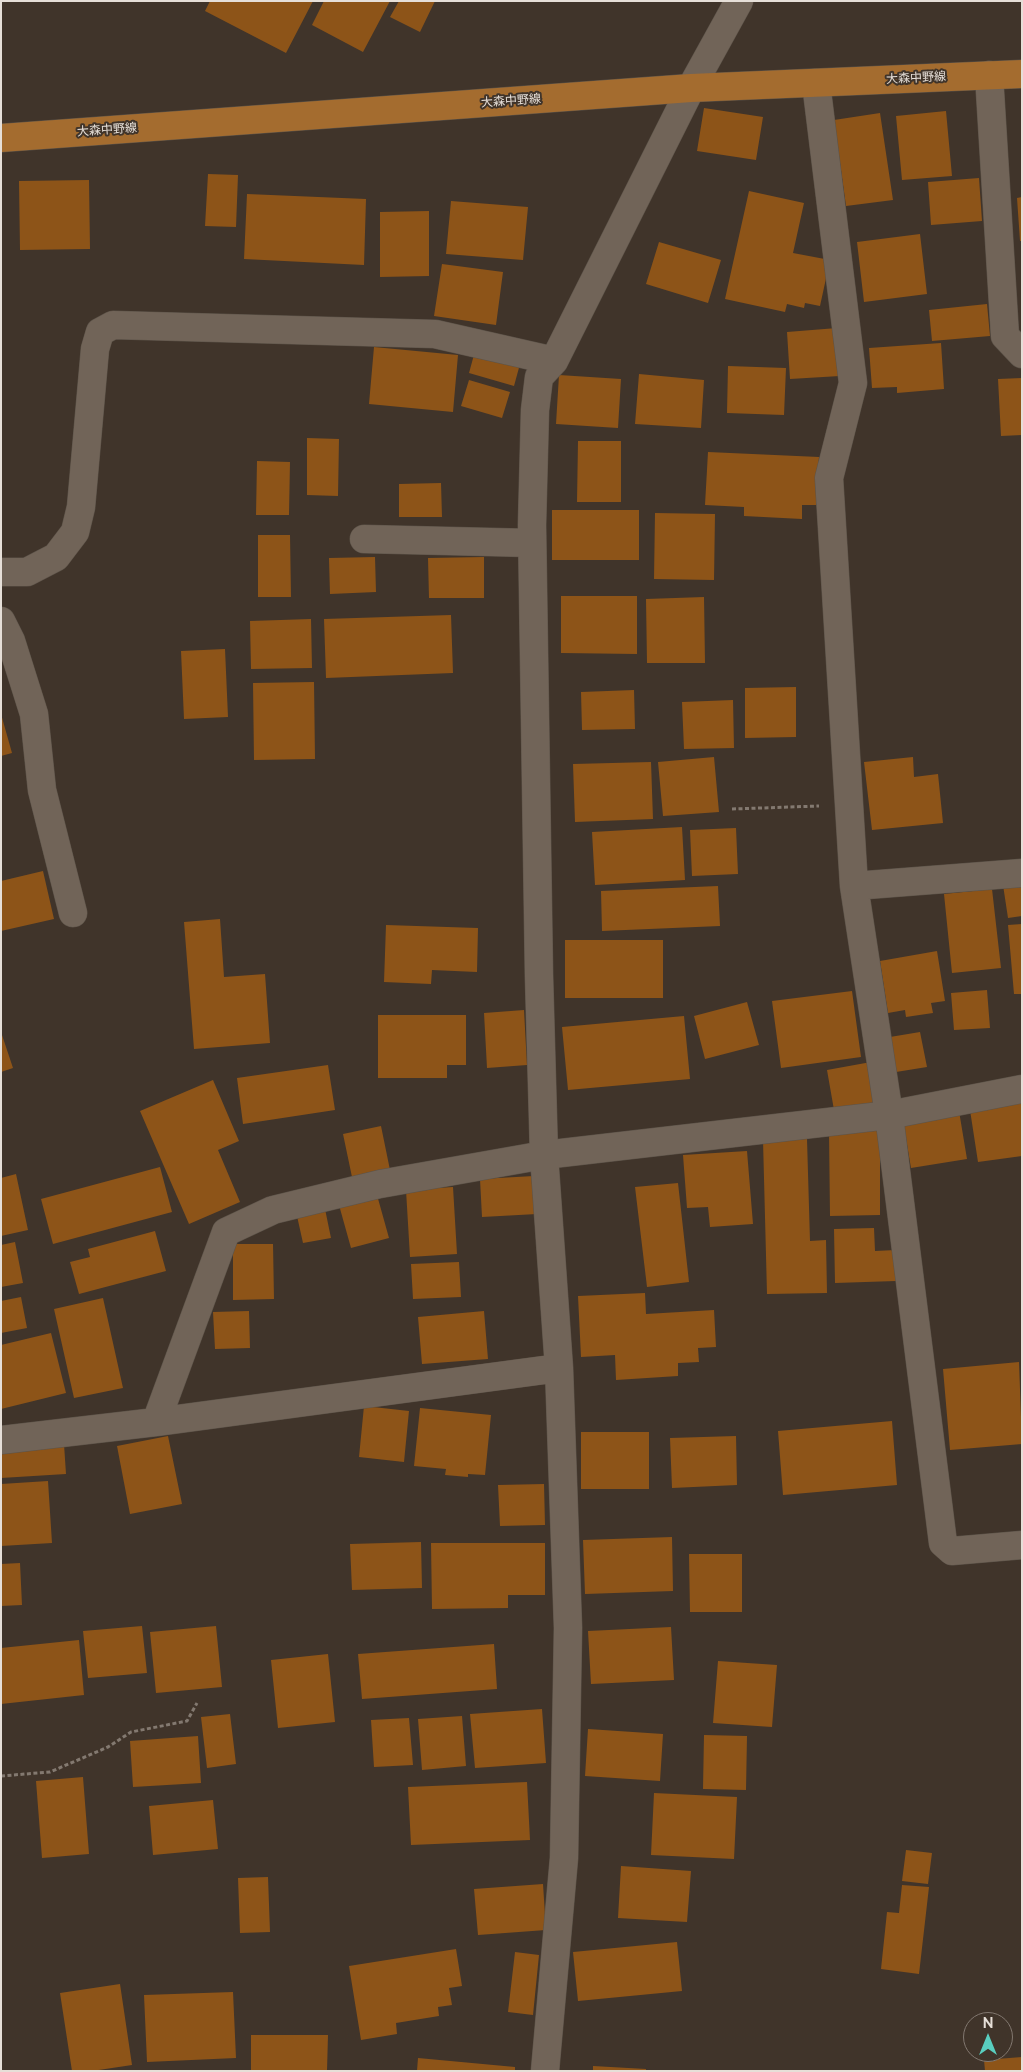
<!DOCTYPE html>
<meta charset="utf-8">
<style>
body{margin:0}
#map{position:relative;width:1023px;height:2072px;overflow:hidden;background:#40342a;font-family:Raleway,sans-serif}
canvas{display:block}
.frame{position:absolute;inset:0;border:2px solid #e6dfd8;pointer-events:none}
.north{position:absolute;left:963px;top:2012px;width:50px;height:50px;box-sizing:border-box;background:#40342a;border:1px solid #827870;border-radius:50%;rotate:0deg;font-size:14px;font-weight:700;line-height:20px;text-align:center;color:#e6dfd8}
.north::after{content:'';display:block;margin:auto;width:18px;height:22px;background:#59cebf;clip-path:polygon(50% 0,100% 100%,50% 72%,0 100%)}
</style>
<div id="map">
<canvas width="1023" height="2072"></canvas>
<div class="frame"></div>
<div class="north">N</div>
</div>
<script>
const ctx = document.querySelector('canvas').getContext('2d');
ctx.lineJoin = 'round';
function paint(path, color) {
  ctx.fillStyle = color;
  ctx.fill(path, 'evenodd');
}
function poly(rows) {
  const path = new Path2D();
  for (const r of rows) {
    path.moveTo(r[0], r[1]);
    for (let i = 2; i < r.length; i += 2) path.lineTo(r[i], r[i + 1]);
  }
  return path;
}
function stroke(path, color, width, dash) {
  ctx.strokeStyle = color;
  ctx.lineWidth = width;
  ctx.lineCap = dash ? 'butt' : 'round';
  ctx.setLineDash(dash || []);
  ctx.stroke(path);
}
function label(font, color, halo, rows, align = 'center') {
  ctx.font = font + ' Raleway,"Noto Sans JP",sans-serif';
  ctx.lineWidth = 4;
  ctx.setLineDash([]);
  ctx.textBaseline = 'middle';
  ctx.strokeStyle = halo;
  ctx.fillStyle = color;
  for (const [text, x, y, turn = 0] of rows) {
    ctx.save();
    ctx.translate(x, y);
    ctx.rotate((+turn || 0) * Math.PI / 180);
    ctx.textAlign = isNaN(turn) ? turn : align;
    if (halo) ctx.strokeText(text, 0, 0);
    ctx.fillText(text, 0, 0);
    ctx.restore();
  }
}
paint(poly([
 [210,1,313,1,286,53,205,11],
 [324,1,390,1,363,52,312,25],
 [399,1,435,1,420,32,390,17],
 [704,108,763,117,756,160,697,151],
 [946,111,952,176,902,180,896,116],
 [880,113,893,200,846,206,834,120],
 [208,174,238,175,236,227,205,226],
 [979,178,982,221,931,225,928,182],
 [89,180,90,249,20,250,19,181],
 [749,191,804,203,793,253,830,260,820,306,805,303,804,308,787,304,785,312,725,299],
 [247,194,366,199,364,265,244,259],
 [1022,197,1022,241,1020,241,1017,198],
 [451,201,528,207,523,260,446,254],
 [429,211,429,276,380,277,380,212],
 [920,234,927,294,864,302,857,242],
 [659,242,721,260,708,303,646,284],
 [442,264,503,272,496,325,434,316],
 [987,304,990,336,932,341,929,310],
 [837,328,840,376,790,379,787,332],
 [941,343,944,389,897,393,897,387,872,388,869,348],
 [374,347,458,355,453,412,369,404],
 [475,351,520,364,514,386,469,373],
 [728,366,786,368,784,415,727,413],
 [639,374,704,380,701,428,635,424],
 [559,375,621,379,618,428,556,424],
 [1022,378,1022,435,1001,436,998,379],
 [469,380,510,392,502,418,461,406],
 [307,438,339,439,338,496,307,495],
 [578,441,621,441,621,502,577,502],
 [708,452,819,457,816,505,802,505,802,519,744,516,744,507,705,505],
 [257,461,290,462,289,515,256,515],
 [441,483,442,517,399,517,399,484],
 [552,510,639,510,639,560,552,560],
 [655,513,715,514,714,580,654,579],
 [258,535,290,535,291,597,258,597],
 [375,557,376,592,330,594,329,558],
 [484,557,484,598,429,598,428,558],
 [561,596,637,596,637,654,561,653],
 [704,597,705,663,647,663,646,599],
 [451,615,453,673,326,678,324,619],
 [311,619,312,668,251,669,250,621],
 [225,649,228,717,184,719,181,651],
 [314,682,315,759,254,760,253,683],
 [796,687,796,737,745,738,745,688],
 [634,690,635,729,582,730,581,692],
 [733,700,734,748,684,749,682,702],
 [1,714,12,753,1,756],
 [714,757,719,812,663,816,658,762],
 [913,757,914,777,938,774,943,823,872,830,864,762],
 [651,762,653,819,575,822,573,764],
 [682,827,685,880,595,885,592,832],
 [736,828,738,874,692,876,690,830],
 [43,871,54,919,1,931,1,881],
 [1022,883,1022,916,1008,918,1003,885],
 [718,886,720,926,602,931,601,891],
 [992,889,1001,968,952,973,944,894],
 [220,919,224,977,265,974,270,1043,194,1049,184,922],
 [1022,924,1022,994,1014,994,1008,925],
 [386,925,478,928,477,972,432,970,431,984,384,982],
 [565,940,663,940,663,998,565,998],
 [937,951,945,1001,931,1003,933,1013,906,1017,905,1010,888,1013,880,961],
 [987,990,990,1028,954,1030,951,993],
 [852,991,861,1057,781,1068,772,1001],
 [747,1002,759,1045,705,1059,694,1016],
 [524,1010,527,1065,487,1068,484,1013],
 [378,1015,466,1015,466,1065,447,1065,447,1078,378,1078],
 [684,1016,690,1079,568,1090,562,1027],
 [1,1032,13,1068,1,1072],
 [920,1032,927,1067,896,1072,890,1037],
 [871,1062,878,1103,834,1110,827,1070],
 [328,1065,335,1110,243,1124,237,1078],
 [213,1080,239,1141,218,1150,240,1202,189,1224,140,1111],
 [1022,1102,1022,1156,978,1162,970,1110],
 [959,1111,967,1159,911,1168,903,1121],
 [381,1126,390,1170,352,1177,343,1134],
 [829,1131,880,1131,880,1215,830,1216],
 [807,1139,810,1241,826,1240,827,1293,767,1294,763,1140],
 [747,1151,753,1224,710,1227,708,1207,687,1208,683,1155],
 [160,1167,172,1212,53,1244,41,1199],
 [16,1174,28,1230,1,1236,1,1178],
 [534,1176,537,1214,482,1217,480,1179],
 [678,1183,689,1282,647,1287,635,1187],
 [453,1187,457,1254,410,1257,406,1190],
 [377,1195,389,1238,351,1248,339,1205],
 [325,1209,331,1238,303,1243,297,1216],
 [874,1228,875,1251,896,1250,896,1281,835,1283,834,1229],
 [155,1231,166,1271,79,1294,70,1262,90,1257,88,1249],
 [15,1242,23,1283,1,1287,1,1245],
 [233,1244,273,1244,274,1299,233,1300],
 [459,1262,461,1297,413,1299,411,1264],
 [645,1293,646,1314,714,1310,716,1347,698,1348,699,1362,678,1363,678,1376,616,1380,615,1355,581,1357,578,1296],
 [21,1297,27,1328,1,1333,1,1301],
 [103,1298,123,1388,74,1398,54,1309],
 [249,1311,250,1348,215,1349,213,1312],
 [484,1311,488,1359,422,1364,418,1317],
 [51,1333,66,1393,1,1409,1,1345],
 [1019,1362,1022,1444,950,1450,943,1369],
 [364,1406,409,1411,404,1462,359,1457],
 [420,1408,491,1415,485,1475,468,1474,468,1477,445,1475,446,1469,414,1466],
 [892,1421,897,1485,783,1495,778,1431],
 [581,1432,649,1432,649,1489,581,1489],
 [168,1436,182,1504,130,1514,117,1446],
 [736,1436,737,1485,672,1488,670,1438],
 [64,1444,66,1474,1,1478,1,1448],
 [48,1481,52,1543,1,1546,1,1484],
 [544,1484,545,1525,500,1526,498,1485],
 [672,1537,673,1591,585,1594,583,1540],
 [421,1542,422,1588,352,1590,350,1544],
 [431,1543,545,1543,545,1595,508,1595,508,1608,432,1609],
 [689,1554,742,1554,742,1612,690,1612],
 [20,1563,22,1605,1,1606,1,1564],
 [142,1626,147,1673,88,1678,83,1631],
 [216,1626,222,1687,156,1693,150,1632],
 [671,1627,674,1680,591,1684,588,1631],
 [79,1640,84,1695,1,1704,1,1648],
 [494,1644,497,1689,362,1699,358,1654],
 [328,1654,335,1722,278,1728,271,1660],
 [718,1661,777,1665,772,1727,713,1723],
 [542,1709,546,1763,475,1768,470,1714],
 [230,1714,236,1764,207,1768,201,1717],
 [462,1716,466,1766,422,1770,418,1719],
 [409,1718,413,1765,374,1767,371,1720],
 [588,1729,663,1734,660,1781,585,1776],
 [704,1735,747,1736,746,1790,703,1789],
 [198,1736,201,1783,133,1787,130,1741],
 [83,1777,89,1854,42,1858,36,1781],
 [527,1782,530,1840,411,1845,408,1787],
 [654,1793,737,1797,734,1859,651,1855],
 [213,1800,218,1849,153,1855,149,1806],
 [906,1850,932,1853,928,1884,902,1881],
 [621,1866,691,1871,687,1922,618,1918],
 [268,1877,270,1932,240,1933,238,1878],
 [543,1884,546,1930,478,1935,474,1889],
 [902,1885,929,1887,919,1974,881,1969,887,1912,899,1913],
 [677,1942,682,1991,578,2001,573,1952],
 [456,1949,462,1986,449,1988,452,2005,438,2007,439,2016,396,2023,397,2034,361,2040,349,1966],
 [515,1952,539,1955,533,2015,508,2012],
 [120,1984,132,2065,92,2071,72,2071,60,1993],
 [233,1992,236,2058,147,2062,144,1995],
 [251,2035,328,2035,327,2071,251,2071],
 [1022,2057,1022,2071,985,2071,984,2060],
 [418,2058,515,2067,515,2071,417,2071],
 [593,2066,646,2069,646,2071,593,2071]
]), '#8d5418');
const minor = poly([
 [989,75,1005,336,1022,354],
 [816,83,853,383,829,478,854,886,889,1115,943,1543,952,1551,1022,1545],
 [364,539,532,543],
 [1,572,27,572,56,557,75,532,81,507,95,349,100,332,113,325,435,334,554,361],
 [1,621,11,641,34,714,42,790,73,913],
 [854,886,1022,873],
 [156,1422,226,1232,273,1210,380,1184,544,1155,889,1115,1022,1089],
 [1,1440,156,1422,559,1368],
 [545,2071,564,1858,568,1628,559,1368,544,1155,539,976,532,525,535,410,539,377,554,361,691,88,739,1]
]);
const major = poly([
 [1,138,691,88,1022,74]
]);
stroke(minor, '#5c5349', 29);
stroke(major, '#5c5349', 29);
stroke(poly([
 [732,809,819,806],
 [1,1776,50,1772,108,1747,131,1732,187,1721,197,1703]
]), '#837970', 3, [4, 2.5]);
stroke(minor, '#716458', 28);
stroke(major, '#a46c2f', 28);
label('12px', '#e6dfd8', '#40342a', [
 ["大森中野線",916,78,-3],
 ["大森中野線",511,101,-4],
 ["大森中野線",107,130,-4]
]);
</script>
